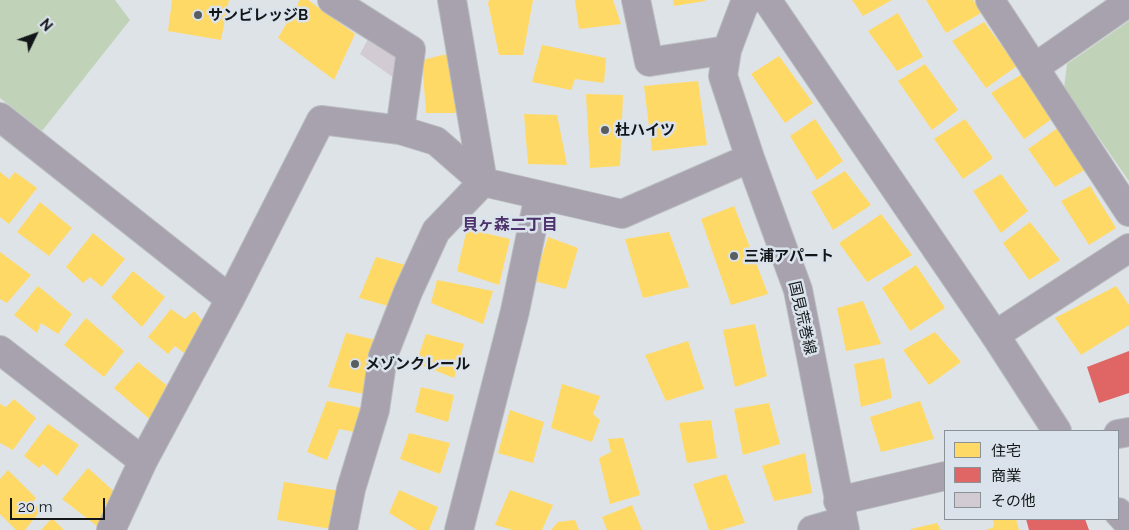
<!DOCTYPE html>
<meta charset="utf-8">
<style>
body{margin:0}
#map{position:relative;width:1129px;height:530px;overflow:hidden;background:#dee3e7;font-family:Raleway,"Noto Sans JP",sans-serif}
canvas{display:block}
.legend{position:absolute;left:944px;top:430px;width:175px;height:90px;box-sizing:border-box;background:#dae3eb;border:1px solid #8a9197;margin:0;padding:6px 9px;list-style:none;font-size:15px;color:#131619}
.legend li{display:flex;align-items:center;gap:10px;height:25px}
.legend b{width:25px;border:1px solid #8a9197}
.north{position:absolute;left:10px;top:10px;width:50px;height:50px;-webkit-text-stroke:4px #dae3eb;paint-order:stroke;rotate:48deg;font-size:14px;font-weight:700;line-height:20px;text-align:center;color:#131619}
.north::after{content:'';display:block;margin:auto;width:18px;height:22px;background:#131619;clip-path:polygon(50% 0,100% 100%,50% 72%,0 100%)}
.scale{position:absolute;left:10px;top:498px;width:95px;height:22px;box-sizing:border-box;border:2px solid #131619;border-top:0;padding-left:6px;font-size:15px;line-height:18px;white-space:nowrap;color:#131619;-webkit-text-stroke:4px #dae3eb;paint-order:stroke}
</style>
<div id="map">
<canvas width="1129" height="530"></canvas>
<ul class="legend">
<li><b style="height:14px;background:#ffd966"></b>住宅</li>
<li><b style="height:14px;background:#e06666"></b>商業</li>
<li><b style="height:14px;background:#d2cbd3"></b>その他</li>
</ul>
<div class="north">N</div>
<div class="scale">20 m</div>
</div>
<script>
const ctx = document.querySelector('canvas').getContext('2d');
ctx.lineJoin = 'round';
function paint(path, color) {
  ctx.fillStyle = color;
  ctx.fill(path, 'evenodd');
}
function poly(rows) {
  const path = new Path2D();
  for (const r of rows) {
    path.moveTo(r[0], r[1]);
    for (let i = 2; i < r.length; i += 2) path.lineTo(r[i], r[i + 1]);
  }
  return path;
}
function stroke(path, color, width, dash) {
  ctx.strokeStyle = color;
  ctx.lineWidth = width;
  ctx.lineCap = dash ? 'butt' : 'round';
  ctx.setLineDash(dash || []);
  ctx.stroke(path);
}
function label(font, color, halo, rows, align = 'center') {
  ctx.font = font + ' Raleway,"Noto Sans JP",sans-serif';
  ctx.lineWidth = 5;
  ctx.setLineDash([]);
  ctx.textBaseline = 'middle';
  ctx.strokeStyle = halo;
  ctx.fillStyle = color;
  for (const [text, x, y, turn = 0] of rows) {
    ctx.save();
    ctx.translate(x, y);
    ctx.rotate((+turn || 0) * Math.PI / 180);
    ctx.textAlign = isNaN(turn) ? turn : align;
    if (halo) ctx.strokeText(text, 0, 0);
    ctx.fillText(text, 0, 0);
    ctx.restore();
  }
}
paint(poly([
 [0,0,115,0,130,20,42,131,0,98],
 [1129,21,1129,181,1064,88,1067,64]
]), '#c0d2b8');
paint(poly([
 [172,0,229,0,221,40,168,31],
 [300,0,308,0,355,34,334,80,278,38],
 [489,0,533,0,523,55,499,55,488,3],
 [575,0,613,0,621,24,579,29],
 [673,0,705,0,705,1,674,6],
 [852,0,892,0,863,16],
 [926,0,973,0,983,12,946,33],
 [898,13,923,57,897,71,868,31],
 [984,22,1017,66,986,88,952,41],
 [542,45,606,58,604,83,575,79,571,90,532,82],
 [447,54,458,113,426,113,422,60],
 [779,56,813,103,785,123,751,74],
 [925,64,958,110,932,130,898,81],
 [1022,74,1053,118,1024,139,991,93],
 [698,81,707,145,652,151,644,86],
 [586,94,623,95,620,166,590,168],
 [524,114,557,115,567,165,528,164],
 [815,119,843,161,817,180,790,136],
 [965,119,993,158,963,179,934,139],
 [1059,127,1088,168,1055,187,1028,149],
 [845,171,871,205,833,230,811,192],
 [0,172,9,179,15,172,37,188,9,224,0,217],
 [1001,174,1028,211,1001,233,973,191],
 [1090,186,1116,228,1089,245,1061,201],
 [40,202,72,228,49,256,17,232],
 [734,206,768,294,731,305,701,219],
 [881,214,912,255,867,282,839,243],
 [1030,222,1060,260,1029,280,1003,243],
 [467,229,510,239,499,285,457,271],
 [669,232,689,287,643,298,625,239],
 [93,233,125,259,102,287,90,277,83,283,66,267],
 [548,237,578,248,566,289,534,281],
 [0,252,31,275,7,303,0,299],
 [376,257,409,266,392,307,359,298],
 [916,265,945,308,910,331,882,288],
 [133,271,165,297,142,327,111,297],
 [437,280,493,291,483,324,431,303],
 [38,286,72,314,58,334,41,323,37,333,14,315],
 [1116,286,1129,305,1129,325,1081,355,1055,318],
 [863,301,881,344,846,351,837,308],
 [171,309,185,319,194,311,209,328,188,356,175,346,168,354,148,337],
 [86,318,124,351,104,377,64,345],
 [755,324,767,376,735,387,723,330],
 [935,332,961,362,929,385,903,350],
 [346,333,380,341,364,394,328,387],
 [426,334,464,344,454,378,416,363],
 [688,341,704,389,666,401,645,355],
 [884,358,892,398,861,407,854,364],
 [138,362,175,392,154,423,114,388],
 [562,384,600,396,593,414,600,420,592,442,551,428],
 [421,387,454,395,448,422,415,412],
 [14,399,36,418,13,450,0,443,0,404,6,407],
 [327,401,367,409,360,433,339,429,327,460,307,452],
 [920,401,934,439,881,452,870,417],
 [769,403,780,444,743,455,734,409],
 [510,410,544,422,533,463,498,453],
 [711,420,717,458,687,463,679,423],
 [48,424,79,445,57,476,43,464,39,468,24,456],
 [409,433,450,443,440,474,400,459],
 [623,438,640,495,610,504,599,458,611,452,608,439],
 [805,453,812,493,774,501,762,466],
 [88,468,119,496,97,526,62,499],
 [8,470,36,498,33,502,40,511,25,530,16,530,0,514,0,479],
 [726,474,745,523,721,530,709,530,693,484],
 [284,482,340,491,331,529,277,520],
 [399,490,438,507,429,530,417,530,389,513],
 [510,490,553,505,542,530,513,530,495,525],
 [632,505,642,530,607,530,602,517],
 [52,518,64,530,41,530],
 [993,519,1016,519,1019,530,986,530,994,527],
 [575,520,579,530,551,530,558,522],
 [937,523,941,530,911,530,911,529]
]), '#ffd966');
paint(poly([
 [1129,351,1129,393,1099,403,1087,367],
 [1026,519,1085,519,1089,530,1029,530]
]), '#e06666');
paint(poly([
 [369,37,403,60,394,78,360,54]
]), '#d2cbd3');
const minor = poly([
 [332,0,411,50,400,130],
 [636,0,649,62,727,50],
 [749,0,744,5,727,50,723,76,750,158,798,290,845,530],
 [990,0,1129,212],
 [1034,68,1129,2],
 [0,117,230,299],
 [995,335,1129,248],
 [0,350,143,461],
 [1118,434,1129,432],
 [838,501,945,476],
 [111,530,143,461,230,299,321,120,400,130,436,141,483,182,622,214,750,158],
 [343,530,351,489,375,410,383,356,408,292,436,231,483,182,452,0],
 [459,530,515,311,539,195],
 [812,530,843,521]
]);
const tertiary = poly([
 [767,0,995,335,1057,431],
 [1118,512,1129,524]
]);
stroke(minor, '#babec1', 30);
stroke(tertiary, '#babec1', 30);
stroke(minor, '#a7a2ad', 28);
stroke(tertiary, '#a7a2ad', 28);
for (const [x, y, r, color] of [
 [198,15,5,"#5a5e61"],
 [605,130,5,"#5a5e61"],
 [734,256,5,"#5a5e61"],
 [355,364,5,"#5a5e61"]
]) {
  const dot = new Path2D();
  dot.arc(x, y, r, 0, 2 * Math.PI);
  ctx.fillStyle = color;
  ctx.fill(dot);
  stroke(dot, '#dae3eb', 2);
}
label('bold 15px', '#131619', '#dae3eb', [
 ["サンビレッジB",208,15],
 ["杜ハイツ",615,130],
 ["三浦アパート",744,256],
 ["メゾンクレール",365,364]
], 'left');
label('15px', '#131619', '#dae3eb', [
 ["国見荒巻線",802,318,77]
]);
label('bold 16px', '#4c316b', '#dae3eb', [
 ["貝ヶ森二丁目",510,225]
]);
</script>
